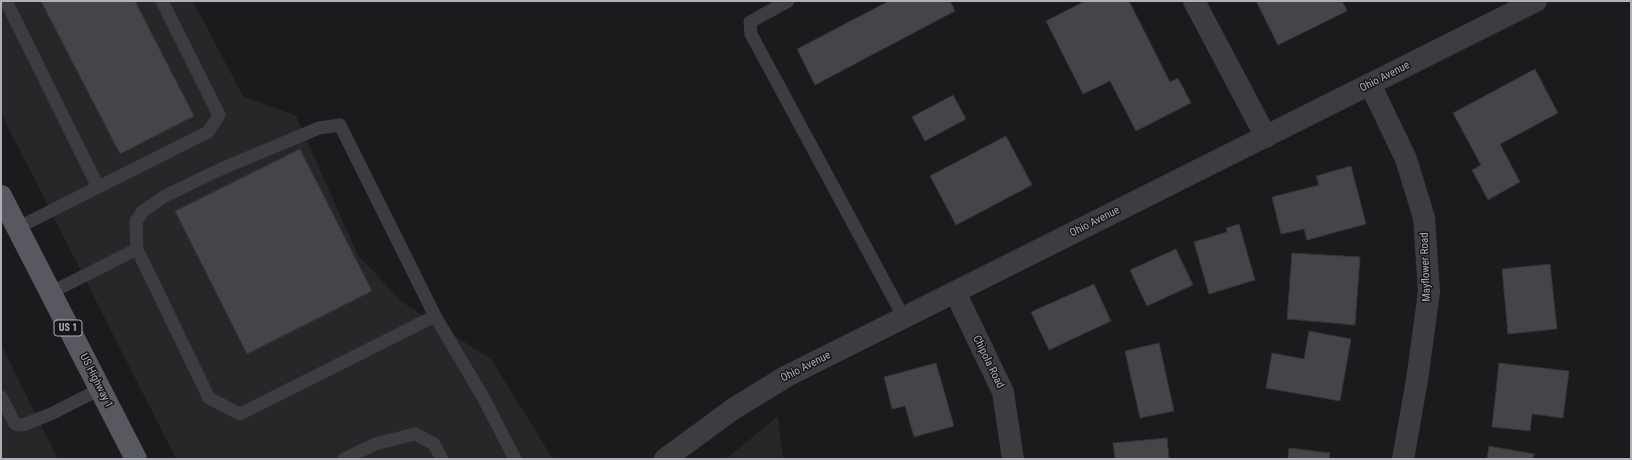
<!DOCTYPE html>
<style>
body{margin:0}
#map{position:relative;width:1632px;height:460px;overflow:hidden;background:#1b1a1c;font-family:"Roboto Condensed",sans-serif}
canvas{display:block}
.frame{position:absolute;inset:0;border:2px solid #aeb0bb;pointer-events:none}
</style>
<div id="map">
<canvas width="1632" height="460"></canvas>
<div class="frame"></div>
</div>
<script>
const ctx = document.querySelector('canvas').getContext('2d');
ctx.lineJoin = 'round';
function paint(path, color) {
  ctx.fillStyle = color;
  ctx.fill(path, 'evenodd');
}
function poly(rows) {
  const path = new Path2D();
  for (const r of rows) {
    path.moveTo(r[0], r[1]);
    for (let i = 2; i < r.length; i += 2) path.lineTo(r[i], r[i + 1]);
  }
  return path;
}
function stroke(path, color, width, dash) {
  ctx.strokeStyle = color;
  ctx.lineWidth = width;
  ctx.lineCap = dash ? 'butt' : 'round';
  ctx.setLineDash(dash || []);
  ctx.stroke(path);
}
function label(font, color, halo, rows, align = 'center') {
  ctx.font = font + ' "Roboto Condensed",sans-serif';
  ctx.lineWidth = 3;
  ctx.setLineDash([]);
  ctx.textBaseline = 'middle';
  ctx.strokeStyle = halo;
  ctx.fillStyle = color;
  for (const [text, x, y, turn = 0] of rows) {
    ctx.save();
    ctx.translate(x, y);
    ctx.rotate((+turn || 0) * Math.PI / 180);
    ctx.textAlign = isNaN(turn) ? turn : align;
    if (halo) ctx.strokeText(text, 0, 0);
    ctx.fillText(text, 0, 0);
    ctx.restore();
  }
}
paint(poly([
 [1,1,193,1,243,96,296,116,358,255,402,302,491,359,553,459,176,459,1,113],
 [1,344,58,459,1,459],
 [778,416,783,459,726,459]
]), '#272629');
const building = poly([
 [41,1,135,1,194,116,120,154,41,1],
 [889,1,950,1,955,11,815,85,797,49,889,1],
 [1085,1,1129,1,1170,82,1178,78,1191,103,1136,131,1110,81,1083,94,1046,21,1085,1],
 [1256,1,1342,1,1347,11,1278,45,1256,1],
 [1535,69,1558,113,1500,144,1520,182,1488,200,1472,170,1481,165,1453,113,1535,69],
 [953,95,966,119,925,141,912,117,953,95],
 [1006,136,1032,185,956,225,930,176,1006,136],
 [300,149,372,291,247,354,175,211,300,149],
 [1351,166,1366,224,1307,240,1304,229,1281,234,1272,197,1319,185,1316,176,1351,166],
 [1239,224,1255,280,1209,294,1194,242,1227,232,1226,228,1239,224],
 [1176,249,1193,285,1147,306,1130,270,1176,249],
 [1292,253,1360,257,1355,325,1287,319,1292,253],
 [1550,264,1557,329,1508,334,1502,269,1550,264],
 [1094,284,1111,321,1049,350,1031,312,1094,284],
 [1309,331,1351,339,1340,401,1266,388,1272,353,1304,359,1309,331],
 [1159,343,1174,411,1140,418,1125,351,1159,343],
 [936,363,954,426,914,437,905,406,892,409,884,377,936,363],
 [1499,363,1569,371,1563,418,1532,414,1530,431,1492,427,1499,363],
 [1167,438,1169,459,1115,459,1113,443,1167,438],
 [1489,446,1534,454,1533,459,1487,459,1489,446],
 [1289,448,1330,453,1329,459,1288,459,1289,448]
]);
paint(building, '#454549');
stroke(building, '#353538', 1);
stroke(poly([
 [6,1,98,187],
 [788,1,750,22,751,34,904,318],
 [17,228,208,132,219,115,162,1],
 [50,293,137,249,209,398,240,414,435,316,340,125,319,128,221,169,165,196,143,211,136,221,137,249],
 [435,316,483,397,515,459],
 [1,397,15,424,23,425,51,414,100,389],
 [344,459,375,444,415,434,434,444,442,459]
]), '#3c3c41', 13);
stroke(poly([
 [1194,1,1266,137],
 [1370,84,1406,159,1424,218,1429,292,1417,380,1403,459],
 [955,292,1003,392,1013,459]
]), '#3c3c41', 22);
stroke(poly([
 [665,459,733,409,787,376,1536,1]
]), '#3c3c41', 22);
stroke(poly([
 [1,196,136,459]
]), '#585860', 22);
for (const [x, y, w] of [
 [68,328,28]
]) {
  const box = new Path2D();
  box.roundRect(x - w / 2, y - 8, w, 16, 3);
  ctx.fillStyle = '#161517';
  ctx.fill(box);
  stroke(box, '#aeb0bb', 1);
}
label('bold 10px', '#aeb0bb', null, [
 ["US 1",68,328]
]);
label('11px', '#aeb0bb', '#161517', [
 ["Ohio Avenue",1385,77,-27],
 ["Ohio Avenue",1095,222,-27],
 ["Mayflower Road",1426,267,-92],
 ["Chipola Road",988,362,64],
 ["Ohio Avenue",806,367,-27],
 ["US Highway 1",96,381,63]
]);
</script>
